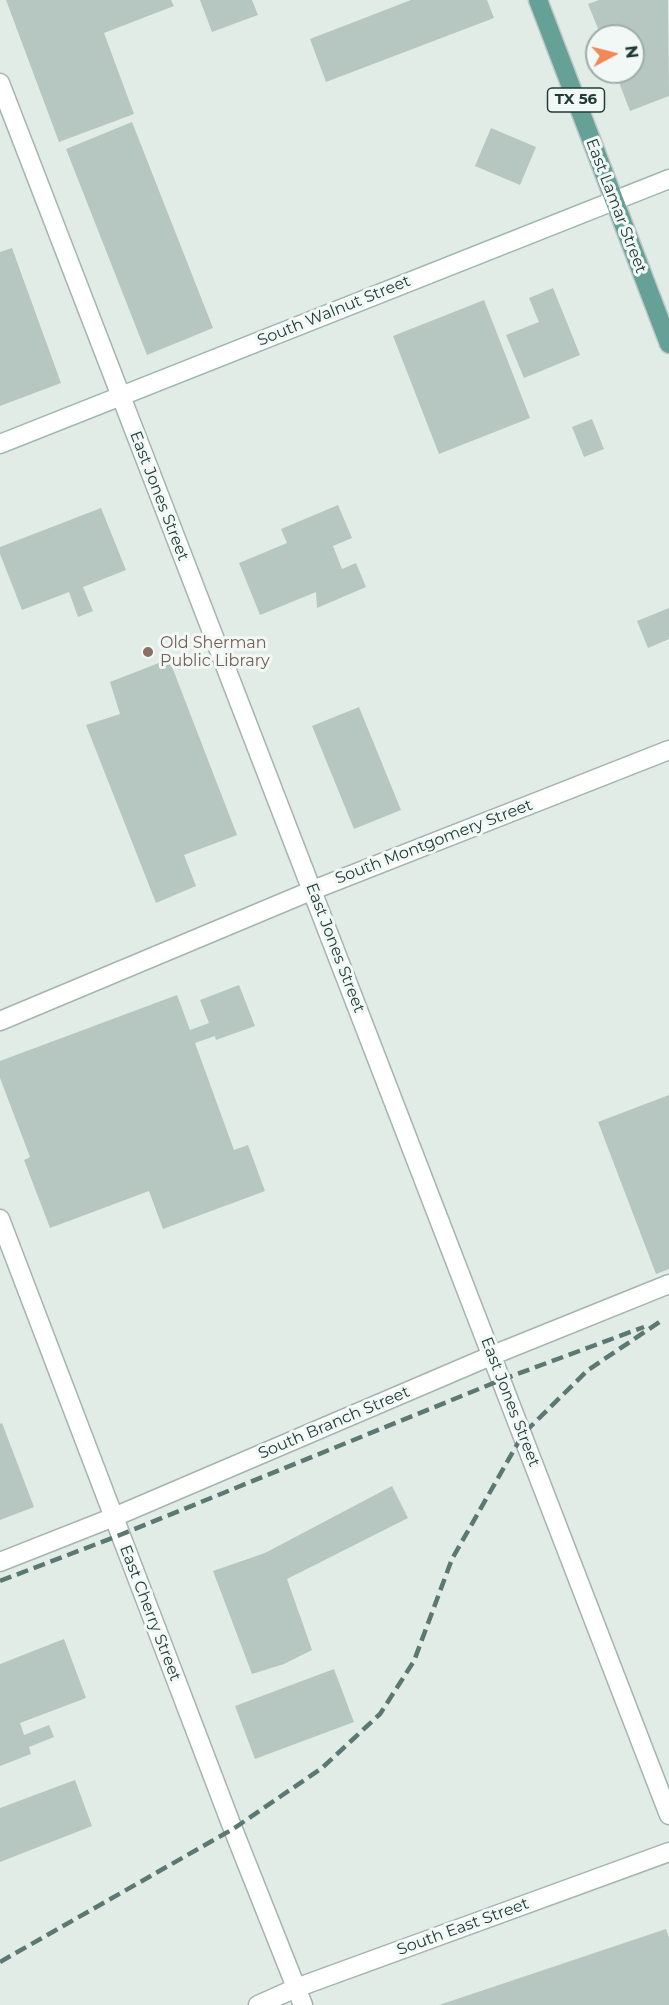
<!DOCTYPE html>
<style>
body{margin:0}
#map{position:relative;width:669px;height:2005px;overflow:hidden;background:#e1ece7;font-family:Montserrat,sans-serif}
canvas{display:block}
.north{position:absolute;left:585px;top:24px;width:60px;height:60px;box-sizing:border-box;background:#f1f8f5;border:2px solid #9eada9;border-radius:50%;rotate:83deg;font-size:16px;font-weight:700;line-height:24px;text-align:center;color:#213c37}
.north::after{content:'';display:block;margin:auto;width:21px;height:27px;background:#f28858;clip-path:polygon(50% 0,100% 100%,50% 72%,0 100%)}
</style>
<div id="map">
<canvas width="669" height="2005"></canvas>
<div class="north">N</div>
</div>
<script>
const ctx = document.querySelector('canvas').getContext('2d');
ctx.lineJoin = 'round';
function paint(path, color) {
  ctx.fillStyle = color;
  ctx.fill(path, 'evenodd');
}
function poly(rows) {
  const path = new Path2D();
  for (const r of rows) {
    path.moveTo(r[0], r[1]);
    for (let i = 2; i < r.length; i += 2) path.lineTo(r[i], r[i + 1]);
  }
  return path;
}
function stroke(path, color, width, dash) {
  ctx.strokeStyle = color;
  ctx.lineWidth = width;
  ctx.lineCap = dash ? 'butt' : 'round';
  ctx.setLineDash(dash || []);
  ctx.stroke(path);
}
function label(font, color, halo, rows, align = 'center') {
  ctx.font = font + ' Montserrat,sans-serif';
  ctx.lineWidth = 6;
  ctx.setLineDash([]);
  ctx.textBaseline = 'middle';
  ctx.strokeStyle = halo;
  ctx.fillStyle = color;
  for (const [text, x, y, turn = 0] of rows) {
    ctx.save();
    ctx.translate(x, y);
    ctx.rotate((+turn || 0) * Math.PI / 180);
    ctx.textAlign = isNaN(turn) ? turn : align;
    if (halo) ctx.strokeText(text, 0, 0);
    ctx.fillText(text, 0, 0);
    ctx.restore();
  }
}
paint(poly([
 [6,0,171,0,174,6,104,33,134,114,59,142],
 [200,0,252,0,258,15,212,32],
 [411,0,487,0,494,18,326,82,310,39],
 [599,0,668,0,669,96,630,111,615,72,633,72,633,36,601,36,588,4],
 [132,122,213,328,147,355,66,149],
 [491,128,536,147,520,185,475,166],
 [12,248,61,383,0,406,0,252],
 [553,288,580,355,524,378,506,335,539,322,529,298],
 [484,300,530,418,439,454,393,336],
 [592,419,604,449,584,457,572,427],
 [338,505,352,538,333,546,342,569,356,563,366,587,317,608,316,592,260,615,239,563,287,543,281,529],
 [101,508,126,570,83,587,93,611,78,617,69,592,22,610,0,554,0,547],
 [669,608,669,639,648,648,637,621],
 [169,659,237,835,184,855,196,886,156,903,86,725,120,714,110,682],
 [359,707,401,810,354,829,312,726],
 [239,985,255,1026,216,1040,215,1036,195,1043,234,1150,248,1145,265,1191,163,1229,149,1191,50,1228,24,1160,30,1157,0,1078,0,1061,177,995,190,1030,209,1023,200,1000],
 [669,1095,669,1269,656,1274,598,1122],
 [2,1423,34,1507,0,1520,0,1424],
 [392,1486,408,1518,287,1579,312,1650,284,1664,252,1674,213,1571,265,1553],
 [64,1639,86,1698,20,1723,24,1735,49,1725,54,1737,29,1747,31,1754,0,1766,0,1664],
 [334,1669,354,1722,255,1759,235,1706],
 [75,1780,92,1826,0,1862,0,1808],
 [666,1929,669,1938,669,2005,439,2005]
]), '#b6c6c1');
const street = poly([
 [0,83,669,1815],
 [0,1021,313,890,669,750],
 [0,1219,233,1829,303,2005],
 [0,1562,114,1517,493,1355,669,1284],
 [258,2005,296,1988,669,1852]
]);
const secondary = poly([
 [0,444,669,179]
]);
const primary = poly([
 [538,0,669,344]
]);
stroke(street, '#a4b4af', 21);
stroke(secondary, '#9fb7b0', 21);
stroke(primary, '#c1c8c7', 21);
stroke(street, '#fff', 18);
stroke(secondary, '#fff', 18);
stroke(primary, '#65a196', 18);
stroke(poly([
 [0,1581,120,1535,501,1380,644,1327],
 [0,1962,233,1829,322,1768,380,1714,414,1661,452,1559,523,1434,588,1370,664,1319]
]), '#5b7872', 4.5, [12, 6]);
for (const [x, y, r, color] of [
 [148,652,6,"#8d6e63"]
]) {
  const dot = new Path2D();
  dot.arc(x, y, r, 0, 2 * Math.PI);
  ctx.fillStyle = color;
  ctx.fill(dot);
  stroke(dot, '#f1f8f5', 2);
}
for (const [x, y, w] of [
 [576,100,57]
]) {
  const box = new Path2D();
  box.roundRect(x - w / 2, y - 12, w, 24, 4.5);
  ctx.fillStyle = '#f1f8f5';
  ctx.fill(box);
  stroke(box, '#213c37', 1.5);
}
label('bold 15px', '#213c37', null, [
 ["TX 56",576,100]
]);
label('16px', '#213c37', '#f1f8f5', [
 ["East Lamar Street",616,206,69],
 ["South Walnut Street",334,311,-22],
 ["East Jones Street",159,496,69],
 ["South Montgomery Street",434,842,-21],
 ["East Jones Street",335,948,69],
 ["East Jones Street",510,1402,69],
 ["South Branch Street",334,1423,-23],
 ["East Cherry Street",150,1613,69],
 ["South East Street",463,1927,-20]
]);
label('16px', '#785e54', '#f1f8f5', [
 ["Old Sherman",160,643],
 ["Public Library",160,661]
], 'left');
</script>
